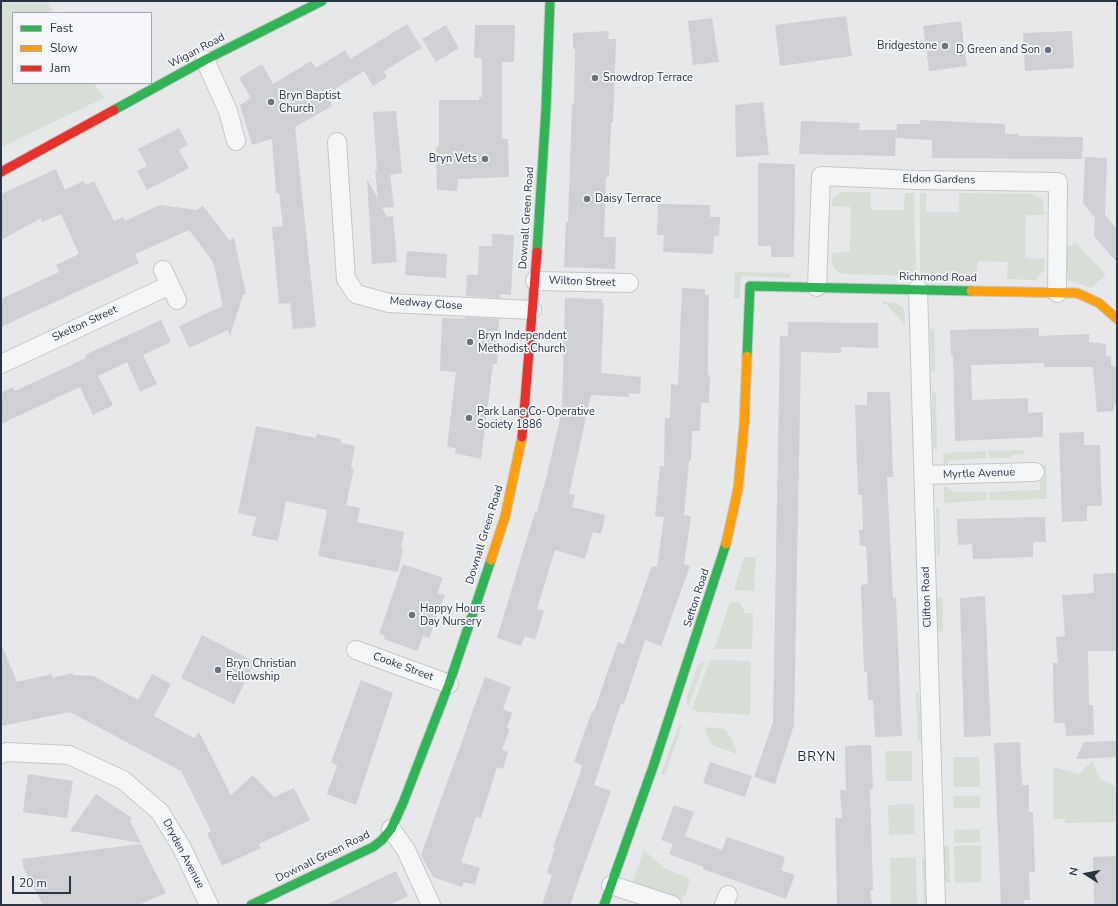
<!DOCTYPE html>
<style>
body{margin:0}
#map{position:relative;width:1118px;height:906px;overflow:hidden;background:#e6e8ea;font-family:"Nunito Sans",sans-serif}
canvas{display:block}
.frame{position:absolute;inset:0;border:2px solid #2b3445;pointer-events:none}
.legend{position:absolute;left:12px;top:12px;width:140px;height:72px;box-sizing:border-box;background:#f4f6f9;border:1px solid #a4a8b1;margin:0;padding:5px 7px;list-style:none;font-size:12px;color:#2b3445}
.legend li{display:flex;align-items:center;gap:8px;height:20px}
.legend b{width:20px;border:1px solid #a4a8b1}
.north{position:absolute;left:1066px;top:854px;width:40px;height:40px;-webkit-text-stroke:3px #f4f6f9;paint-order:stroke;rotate:281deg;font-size:11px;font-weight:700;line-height:16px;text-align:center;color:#2b3445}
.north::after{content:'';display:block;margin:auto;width:14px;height:18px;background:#2b3445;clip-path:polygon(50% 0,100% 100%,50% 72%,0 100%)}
.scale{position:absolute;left:12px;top:876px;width:59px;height:18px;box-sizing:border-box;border:2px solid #2b3445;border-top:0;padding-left:5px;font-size:12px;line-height:14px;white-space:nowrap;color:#2b3445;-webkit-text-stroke:3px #f4f6f9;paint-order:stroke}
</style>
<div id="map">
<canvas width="1118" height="906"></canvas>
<div class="frame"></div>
<ul class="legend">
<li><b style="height:5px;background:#30b455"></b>Fast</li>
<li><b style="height:5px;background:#ff9f0a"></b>Slow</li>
<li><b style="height:5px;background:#e5322d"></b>Jam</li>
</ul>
<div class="north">N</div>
<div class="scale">20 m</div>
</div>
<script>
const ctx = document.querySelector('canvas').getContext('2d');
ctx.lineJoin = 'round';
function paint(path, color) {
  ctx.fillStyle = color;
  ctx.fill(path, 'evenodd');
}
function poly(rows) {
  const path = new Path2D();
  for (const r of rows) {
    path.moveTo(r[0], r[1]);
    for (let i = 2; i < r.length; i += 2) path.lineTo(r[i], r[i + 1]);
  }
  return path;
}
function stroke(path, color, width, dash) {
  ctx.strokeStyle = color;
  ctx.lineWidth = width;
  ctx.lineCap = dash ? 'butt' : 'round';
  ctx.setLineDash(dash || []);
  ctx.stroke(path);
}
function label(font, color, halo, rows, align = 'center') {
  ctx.font = font + ' "Nunito Sans",sans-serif';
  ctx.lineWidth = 3.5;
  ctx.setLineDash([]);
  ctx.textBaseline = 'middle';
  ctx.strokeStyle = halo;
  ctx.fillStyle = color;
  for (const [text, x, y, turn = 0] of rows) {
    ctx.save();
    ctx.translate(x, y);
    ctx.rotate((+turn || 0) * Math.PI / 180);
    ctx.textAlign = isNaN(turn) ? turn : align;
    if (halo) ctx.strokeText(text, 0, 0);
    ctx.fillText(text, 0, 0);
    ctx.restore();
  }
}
paint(poly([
 [1,1,47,1,54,13,13,13,13,83,94,83,104,98,1,147],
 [842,192,871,192,871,210,904,210,905,193,914,193,916,273,913,276,847,274,839,273,835,269,832,263,831,253,850,252,851,207,831,206,834,197],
 [920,193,926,193,926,212,959,212,959,193,1034,194,1042,199,1045,215,1026,215,1025,258,1045,259,1044,270,1036,280,1007,279,1008,262,978,261,976,278,920,277],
 [1076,243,1106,275,1091,288,1069,280,1065,273,1066,247],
 [735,272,791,273,790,278,741,276,740,298,734,298],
 [882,301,895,303,904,309,905,325,886,304,882,304],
 [930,329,934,329,935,371,931,371],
 [934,392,936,394,937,449,933,449,932,394],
 [1024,450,1025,454,1013,455,1009,458,989,458,988,451],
 [986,451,986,458,949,460,944,466,943,453],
 [1041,465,1046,465,1047,499,990,500,989,492,1040,490],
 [944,486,955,492,987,492,987,500,944,503],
 [936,508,939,508,940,555,937,555],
 [744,557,756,557,754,591,734,590],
 [936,597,942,597,943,632,937,630],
 [730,602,739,602,745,613,753,613,752,649,714,649],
 [705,660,688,707,686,699,697,667],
 [710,660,751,661,750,715,700,712,692,709],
 [916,693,919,693,921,741,918,741],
 [679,725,682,726,665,775,661,774],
 [707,727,724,729,731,737,737,754,712,745,705,730],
 [885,751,912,751,912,781,886,781],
 [953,757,979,757,980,787,954,787],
 [1092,761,1100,779,1117,787,1117,822,1065,823,1065,819,1053,819,1053,767,1079,774],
 [953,796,980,796,980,808,954,808],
 [914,804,915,834,889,835,888,805],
 [980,829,980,842,954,843,954,830],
 [981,845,981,882,955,883,954,846],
 [943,846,949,846,950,882,945,882],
 [644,850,664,868,690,879,685,896,678,901,633,885,634,878],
 [916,857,917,905,891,905,890,858],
 [922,858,925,858,926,903,924,905]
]), '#d6ded6');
paint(poly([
 [846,16,852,56,780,66,775,25],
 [712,18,719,62,693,65,688,21],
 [961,21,967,66,929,71,923,26],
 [407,24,422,48,384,71,387,77,373,86,364,71,327,94,332,106,295,127,316,327,293,329,290,303,279,304,272,227,283,226,279,193,276,193,272,139,252,145,240,105,251,98,239,78,262,64,273,84,311,61,316,68,345,50,350,59],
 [446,25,459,48,436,62,422,39],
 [475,25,515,25,514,62,502,62,502,139,508,139,509,177,458,179,457,191,437,190,436,147,439,147,439,100,479,100,479,97,482,97,482,62,481,58,474,58],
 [609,31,608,39,616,39,613,122,611,122,609,177,606,177,604,237,616,237,615,269,564,267,566,222,568,222,572,104,574,105,575,49,573,49,573,33],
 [1072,31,1074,68,1025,71,1023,33],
 [763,102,769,155,736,157,735,105],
 [396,111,402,173,390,175,394,207,382,208,387,217,393,216,397,262,372,264,367,179,378,199,375,170,377,170,373,112],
 [920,120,1005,124,1005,134,1019,134,1019,136,1083,137,1082,159,932,158,932,140,896,138,897,124,920,124],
 [801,121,860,123,859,130,896,130,895,156,799,154],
 [179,128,188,145,179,150,189,168,147,190,137,171,147,166,138,149],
 [1085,157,1107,158,1105,215,1117,229,1117,263,1094,236,1095,218,1083,203],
 [758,163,795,164,794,257,771,257,771,246,758,246],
 [56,169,65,190,83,181,86,185,94,181,114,221,123,217,125,221,160,205,197,210,203,206,229,240,234,238,246,294,243,295,230,336,228,330,189,348,179,326,223,306,213,262,189,230,135,254,139,263,1,327,1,299,59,272,56,265,79,254,61,214,42,222,41,218,1,240,1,194],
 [658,204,710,205,710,217,720,217,719,236,714,236,713,254,663,252,664,235,657,235],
 [492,234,514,235,511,295,500,294,500,298,466,296,467,275,478,275,479,246,492,246],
 [407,251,447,254,446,278,405,275],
 [682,288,705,289,705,295,709,295,708,350,708,375,710,375,709,403,701,403,700,431,692,431,691,461,689,461,684,515,691,516,684,564,690,566,661,646,645,640,624,704,621,703,594,785,611,791,570,905,542,905,552,875,547,873,555,848,553,847,580,774,582,765,574,762,583,736,592,711,594,711,618,642,624,644,652,566,657,567,664,517,655,516,660,466,664,466,665,418,670,418,671,384,678,385],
 [565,298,602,299,602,303,604,303,601,373,641,377,640,394,629,393,629,397,591,395,569,494,575,495,572,507,605,515,601,534,593,532,585,559,555,550,537,609,544,611,535,640,525,636,521,646,497,638,535,512,537,512,543,487,544,488,562,410],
 [465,317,499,319,497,364,493,364,481,459,455,453,456,448,447,447,456,372,440,371,442,318,465,319],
 [161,320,171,342,143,355,157,384,140,392,127,362,98,376,113,405,93,415,80,387,1,424,1,393,13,387,15,391,86,358,85,355],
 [788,322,878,323,878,348,841,347,841,353,801,352,794,725,775,784,754,777,773,722,780,336,788,336],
 [1039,328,1039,336,1089,334,1089,342,1106,344,1106,356,1111,356,1111,366,1117,366,1117,404,1114,404,1114,411,1097,412,1093,367,1044,367,1044,363,971,365,972,400,1028,398,1028,413,1043,412,1043,437,955,441,953,355,951,355,950,330],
 [867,392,890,392,893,477,887,477,893,598,896,598,902,736,875,737,873,700,868,700,867,672,864,672,861,585,868,584,866,546,860,546,859,530,863,530,862,495,858,495,855,405,867,405],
 [256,426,316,438,317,434,341,439,341,443,355,446,351,468,354,469,346,505,360,508,357,522,404,532,401,548,403,548,398,572,318,556,327,510,286,501,278,541,252,536,256,517,238,513],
 [1084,432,1084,445,1100,445,1102,506,1087,506,1087,521,1062,522,1059,433],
 [1045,517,1046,542,1033,542,1033,557,973,559,972,544,958,545,957,519],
 [403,564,443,578,437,593,445,595,429,638,423,636,417,651,384,639,385,636,379,634],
 [1117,573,1117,651,1088,651,1089,705,1093,705,1094,735,1066,736,1065,723,1054,723,1053,663,1058,663,1056,637,1065,636,1062,595,1094,593,1093,574],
 [985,596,991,736,964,737,960,598],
 [202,635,255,662,234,704,181,678],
 [1,643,17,682,52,674,52,678,73,673,73,675,94,676,138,700,152,674,171,684,154,716,194,738,199,732,231,795,253,775,274,797,294,788,310,820,259,844,261,848,222,866,207,833,211,831,181,771,70,712,1,726],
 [485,677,511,687,503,709,512,713,507,728,510,729,502,750,508,752,503,769,497,767,481,818,476,817,461,862,480,868,475,885,464,882,462,887,433,877,421,855],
 [361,680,393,693,356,805,327,794,337,766,331,762],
 [1117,741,1117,757,1076,759,1084,742],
 [1020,742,1022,785,1029,785,1029,812,1033,812,1035,872,1029,872,1030,900,1024,900,1024,905,1001,905,994,743],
 [871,745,873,789,870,789,873,890,870,890,872,905,837,905,835,818,842,818,840,790,846,790,845,746],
 [710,762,752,776,745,797,703,783],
 [28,774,73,781,67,818,23,812],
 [96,794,132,818,130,821,141,843,70,831],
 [674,805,694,812,685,836,722,850,727,837,785,857,781,870,795,875,786,899,703,869,703,867,669,854,673,844,661,840],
 [141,844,166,893,138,905,43,905,24,869,22,859],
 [1117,856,1117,905,1094,905,1093,857],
 [396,871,408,896,389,905,326,905]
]), '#ced0d3');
const street = poly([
 [205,60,228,111,236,141],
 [337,142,346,279,356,294,389,303,532,310],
 [163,270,177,300],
 [535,281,629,283],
 [817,287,821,176,916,180,1058,182,1057,293],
 [918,289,936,905],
 [1,364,170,285],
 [924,475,1035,472],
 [356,650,449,684],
 [1,754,7,752,69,755,123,780,160,812,182,848,209,905],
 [391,829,406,850,431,905],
 [611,885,672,905],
 [724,905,728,895]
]);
const fast = poly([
 [114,110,205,60,322,1],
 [537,252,546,109,550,1],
 [747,356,750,286,971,291],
 [251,905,373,847,382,840,391,829,403,803,449,684,491,560],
 [604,905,653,767,726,544]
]);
const slow = poly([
 [971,291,1077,293,1099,303,1117,319],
 [726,544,738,489,744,426,747,356],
 [491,560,505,517,522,437]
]);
const jam = poly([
 [1,172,114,110],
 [522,437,537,252]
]);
stroke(street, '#c4c6c8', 20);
stroke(fast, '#c4c6c8', 11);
stroke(slow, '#c4c6c8', 11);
stroke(jam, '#c4c6c8', 11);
stroke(street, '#f5f6f7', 18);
stroke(fast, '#30b455', 9);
stroke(slow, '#ff9f0a', 9);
stroke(jam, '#e5322d', 9);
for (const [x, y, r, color] of [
 [945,46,4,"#6c737f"],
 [1048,50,4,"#6c737f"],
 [595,78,4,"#6c737f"],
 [271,102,4,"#6c737f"],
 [485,159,4,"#6c737f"],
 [587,199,4,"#6c737f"],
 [470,342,4,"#6c737f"],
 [469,418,4,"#6c737f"],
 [412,615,4,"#6c737f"],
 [218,670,4,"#6c737f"]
]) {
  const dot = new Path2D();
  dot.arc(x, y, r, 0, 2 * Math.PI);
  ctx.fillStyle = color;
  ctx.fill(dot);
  stroke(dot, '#f4f6f9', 1.5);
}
label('11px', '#2b3445', '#f4f6f9', [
 ["Bridgestone",937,46,"right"],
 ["D Green and Son",1040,50,"right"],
 ["Snowdrop Terrace",603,78],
 ["Bryn Baptist",279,96],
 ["Church",279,109],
 ["Bryn Vets",477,159,"right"],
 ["Daisy Terrace",595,199],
 ["Bryn Independent",478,336],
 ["Methodist Church",478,349],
 ["Park Lane Co-Operative",477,412],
 ["Society 1886",477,425],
 ["Happy Hours",420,609],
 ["Day Nursery",420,622],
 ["Bryn Christian",226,664],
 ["Fellowship",226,677]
], 'left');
label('11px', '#2b3445', '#f4f6f9', [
 ["Wigan Road",197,51,-28],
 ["Eldon Gardens",939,180,1],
 ["Downall Green Road",527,218,-86],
 ["Richmond Road",938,278,1],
 ["Wilton Street",582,282,2],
 ["Medway Close",426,304,4],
 ["Skelton Street",85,324,-25],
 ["Myrtle Avenue",979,474,-2],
 ["Downall Green Road",485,535,-73],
 ["Clifton Road",927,597,-92],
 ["Sefton Road",697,598,-72],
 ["Cooke Street",403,667,20],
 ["Dryden Avenue",183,854,62],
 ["Downall Green Road",323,857,-26]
]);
ctx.letterSpacing = '1px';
label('13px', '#1d2536', '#f4f6f9', [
 ["BRYN",817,758]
]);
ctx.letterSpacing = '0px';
</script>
